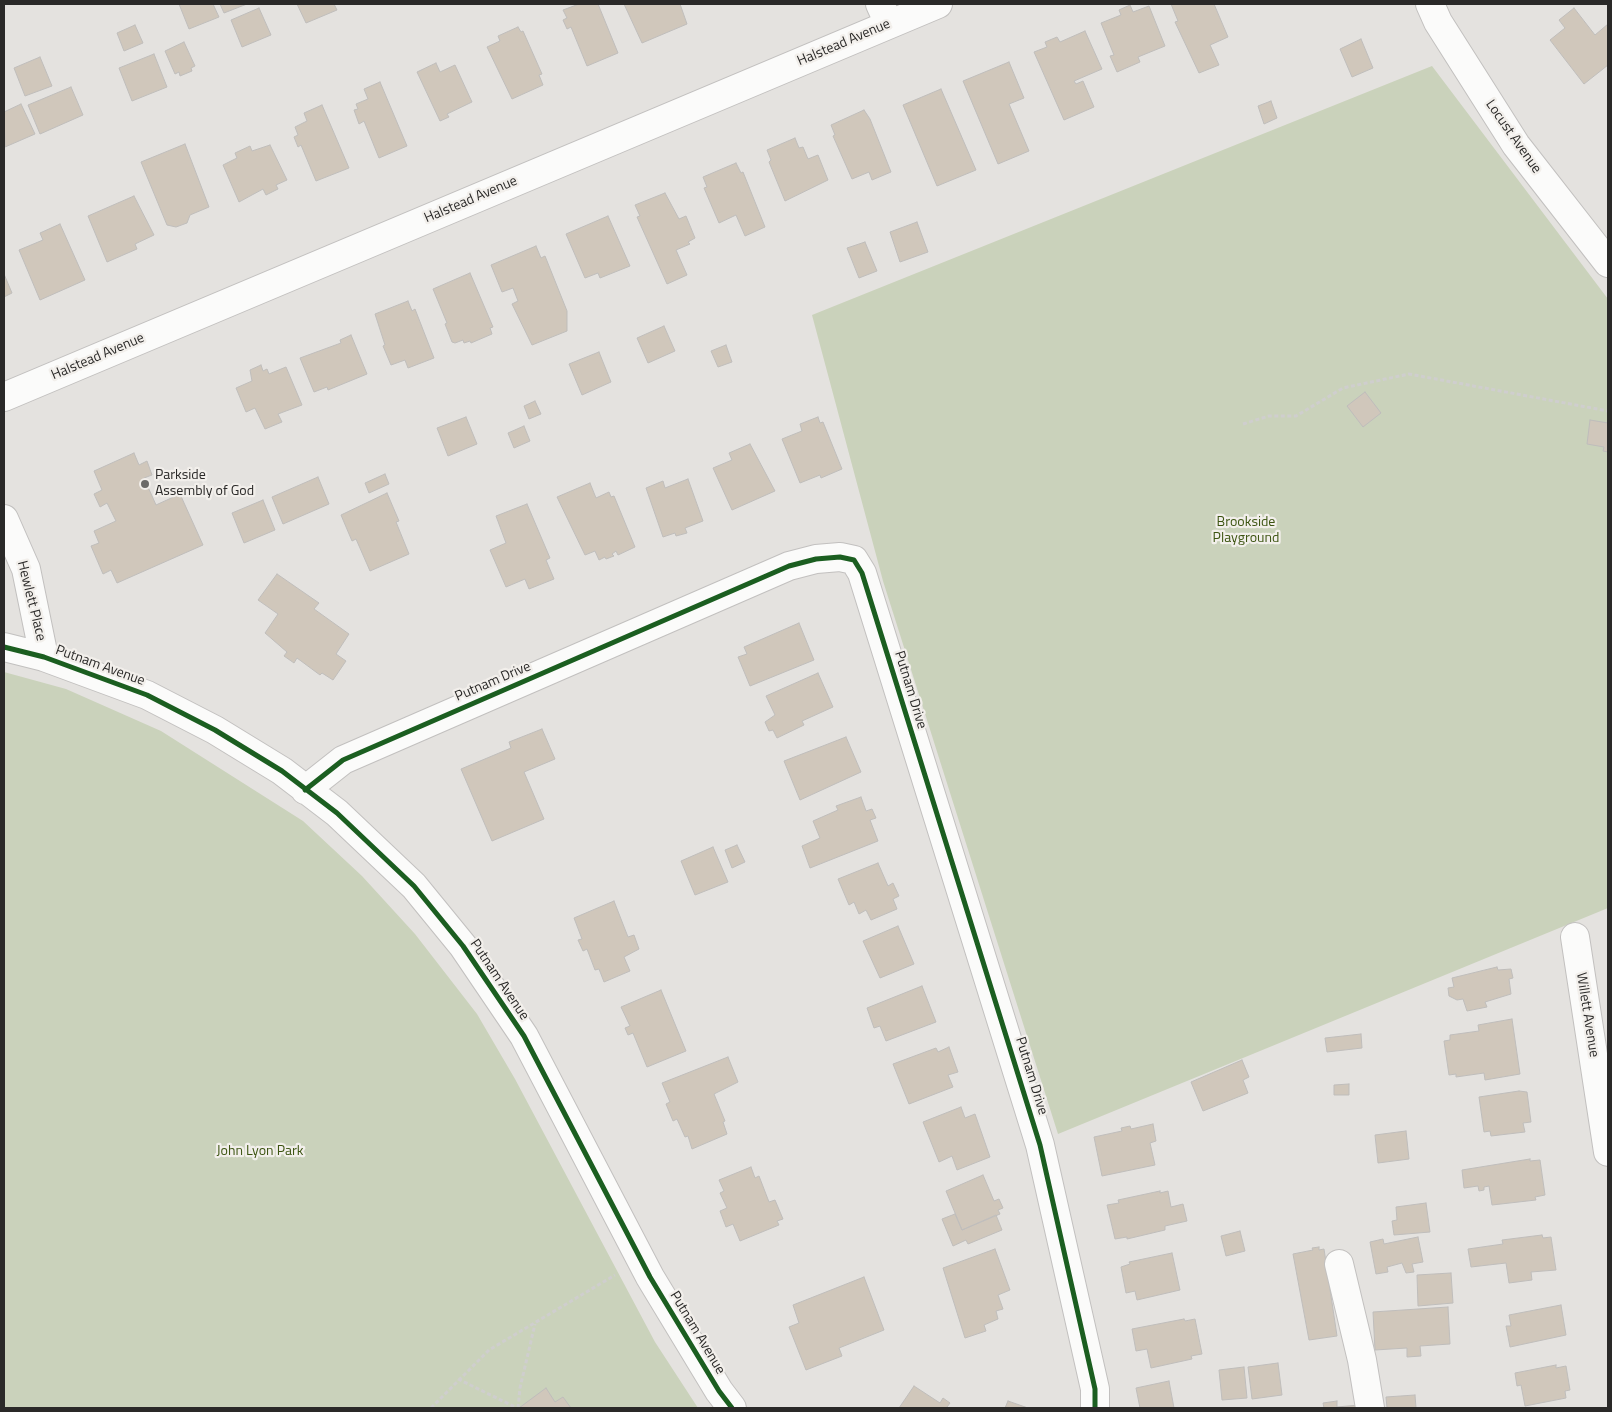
<!DOCTYPE html>
<style>
body{margin:0}
#map{position:relative;width:1612px;height:1412px;overflow:hidden;background:#e4e2df;font-family:"Titillium Web",sans-serif}
canvas{display:block}
.frame{position:absolute;inset:0;border:5px solid #2a2928;pointer-events:none}
</style>
<div id="map">
<canvas width="1612" height="1412"></canvas>
<div class="frame"></div>
</div>
<script>
const ctx = document.querySelector('canvas').getContext('2d');
ctx.lineJoin = 'round';
function paint(path, color) {
  ctx.fillStyle = color;
  ctx.fill(path, 'evenodd');
}
function poly(rows) {
  const path = new Path2D();
  for (const r of rows) {
    path.moveTo(r[0], r[1]);
    for (let i = 2; i < r.length; i += 2) path.lineTo(r[i], r[i + 1]);
  }
  return path;
}
function stroke(path, color, width, dash) {
  ctx.strokeStyle = color;
  ctx.lineWidth = width;
  ctx.lineCap = dash ? 'butt' : 'round';
  ctx.setLineDash(dash || []);
  ctx.stroke(path);
}
function label(font, color, halo, rows, align = 'center') {
  ctx.font = font + ' "Titillium Web",sans-serif';
  ctx.lineWidth = 4.5;
  ctx.setLineDash([]);
  ctx.textBaseline = 'middle';
  ctx.strokeStyle = halo;
  ctx.fillStyle = color;
  for (const [text, x, y, turn = 0] of rows) {
    ctx.save();
    ctx.translate(x, y);
    ctx.rotate((+turn || 0) * Math.PI / 180);
    ctx.textAlign = isNaN(turn) ? turn : align;
    if (halo) ctx.strokeText(text, 0, 0);
    ctx.fillText(text, 0, 0);
    ctx.restore();
  }
}
paint(poly([
 [1432,66,1608,299,1608,908,1058,1134,883,581,812,315],
 [4,672,66,689,161,731,303,821,362,876,415,934,477,1014,515,1079,655,1342,698,1408,4,1408]
]), '#cad2bb');
const building = poly([
 [179,4,213,4,219,17,189,29,179,4],
 [220,4,247,4,224,13,220,4],
 [297,4,334,4,337,10,306,23,297,4],
 [579,4,598,4,618,53,587,66,571,27,567,29,563,20,567,18,563,10,579,4],
 [624,4,680,4,687,24,642,43,624,4],
 [1171,4,1214,4,1228,37,1210,45,1219,65,1199,73,1175,22,1178,21,1171,4],
 [1130,5,1133,12,1149,6,1165,46,1138,57,1140,62,1117,72,1110,56,1114,55,1101,23,1121,15,1119,10,1130,5],
 [259,8,271,35,242,47,231,20,259,8],
 [1574,8,1595,35,1608,24,1608,65,1584,84,1550,40,1565,28,1559,20,1574,8],
 [135,25,143,43,124,51,117,33,135,25],
 [518,27,521,32,523,31,542,74,539,75,543,85,512,99,487,47,500,41,498,36,518,27],
 [1085,31,1102,69,1074,81,1076,84,1083,81,1094,107,1064,120,1034,52,1047,47,1045,42,1057,37,1060,42,1085,31],
 [1361,39,1373,68,1352,77,1340,49,1361,39],
 [184,42,195,66,191,68,192,71,180,76,179,72,175,74,165,51,184,42],
 [154,54,167,87,132,101,119,68,154,54],
 [40,57,52,86,25,96,14,68,40,57],
 [1009,62,1024,98,1009,104,1029,151,998,164,963,81,1009,62],
 [436,63,440,72,455,65,472,102,447,114,449,117,440,121,417,72,436,63],
 [380,82,407,146,379,158,364,121,359,124,354,110,358,109,356,104,368,99,364,89,380,82],
 [71,87,83,115,40,134,28,105,71,87],
 [941,89,976,170,937,186,903,105,941,89],
 [1271,101,1277,118,1264,124,1258,106,1271,101],
 [21,104,35,134,5,147,4,112,21,104],
 [322,105,349,168,316,181,301,145,298,147,294,137,298,135,295,127,307,121,304,113,322,105],
 [864,110,870,119,891,172,872,180,869,172,852,179,833,136,835,135,831,125,864,110],
 [795,138,799,148,803,147,808,159,818,155,828,180,785,201,769,162,771,160,767,150,795,138],
 [185,144,209,207,190,215,187,223,176,227,167,225,141,162,185,144],
 [270,145,287,180,276,185,278,189,266,195,263,189,239,202,223,165,237,158,235,153,250,146,252,151,270,145],
 [736,163,741,173,743,172,765,227,745,236,736,215,719,223,704,188,707,187,703,177,736,163],
 [665,193,679,219,686,216,695,238,688,242,690,244,676,250,687,275,667,284,637,217,640,216,635,205,665,193],
 [134,196,154,235,135,244,137,249,107,262,88,216,134,196],
 [608,216,630,266,600,278,598,273,585,278,566,234,608,216],
 [917,222,928,252,900,262,890,232,917,222],
 [60,224,85,280,40,300,19,250,43,240,40,233,60,224],
 [865,242,877,271,859,278,847,248,865,242],
 [536,246,541,258,545,256,567,311,567,331,532,345,512,304,518,301,513,288,502,292,491,265,536,246],
 [470,273,493,327,490,328,492,334,471,343,470,341,464,343,463,340,455,343,452,342,445,324,447,323,433,289,470,273],
 [4,274,12,293,4,297,4,274],
 [408,301,412,311,415,309,434,358,408,368,405,360,391,365,383,346,385,345,375,314,408,301],
 [664,326,675,351,648,363,637,338,664,326],
 [351,335,367,374,328,390,327,387,314,392,300,358,341,343,340,340,351,335],
 [726,345,732,362,718,367,711,351,726,345],
 [599,352,611,382,582,395,569,364,599,352],
 [261,365,263,371,267,369,269,374,286,367,302,405,278,414,282,422,265,429,255,408,246,412,236,388,252,381,250,370,261,365],
 [1365,392,1381,413,1363,427,1347,406,1365,392],
 [535,401,541,414,529,419,524,406,535,401],
 [466,417,477,444,448,456,437,428,466,417],
 [818,417,820,423,823,422,842,469,821,478,820,475,800,483,782,439,802,431,800,424,818,417],
 [1590,420,1608,423,1608,452,1603,451,1604,447,1587,444,1590,420],
 [524,426,530,441,514,448,508,433,524,426],
 [750,444,775,491,732,510,713,468,732,460,729,453,750,444],
 [134,453,139,465,147,461,152,475,144,478,156,505,180,494,203,545,117,583,111,570,103,574,91,546,99,543,94,531,116,521,107,503,100,507,94,494,102,490,94,471,134,453],
 [385,474,389,484,369,493,365,483,385,474],
 [318,477,329,504,283,524,272,497,318,477],
 [688,479,703,521,685,528,687,533,676,536,675,533,663,537,646,488,663,481,665,488,688,479],
 [590,483,596,498,609,492,611,497,614,496,635,547,618,555,616,551,612,554,614,556,606,559,605,557,599,560,595,551,585,555,557,497,590,483],
 [387,493,399,521,396,522,409,554,370,571,356,539,352,541,341,515,387,493],
 [263,500,275,530,244,543,232,513,263,500],
 [527,504,550,558,546,560,554,579,529,589,525,579,506,587,490,550,506,543,496,516,527,504],
 [277,574,319,603,314,609,349,634,336,654,346,661,333,680,322,673,320,675,297,658,294,663,284,656,287,652,265,633,278,614,258,600,277,574],
 [799,623,814,660,750,686,738,657,747,654,744,647,799,623],
 [818,673,833,707,802,721,804,725,777,738,773,730,769,731,765,722,775,715,766,696,818,673],
 [542,729,555,759,524,772,544,819,492,841,461,769,511,748,509,742,542,729],
 [846,737,861,772,800,800,784,761,846,737],
 [861,797,866,811,872,809,876,818,870,820,878,841,810,868,802,846,820,838,813,821,838,810,836,806,861,797],
 [737,845,745,862,732,868,725,850,737,845],
 [713,847,728,882,695,895,681,861,713,847],
 [878,863,888,886,893,883,899,896,893,899,897,909,871,920,866,910,859,914,854,902,849,905,838,879,878,863],
 [614,901,628,937,634,935,639,949,624,957,630,971,604,982,599,969,595,970,587,949,583,951,578,940,582,939,574,918,614,901],
 [898,926,914,964,880,978,863,941,898,926],
 [1497,967,1498,970,1511,969,1513,978,1509,979,1511,994,1485,1002,1487,1007,1467,1011,1463,999,1457,1000,1449,996,1448,988,1454,987,1452,978,1497,967],
 [922,986,936,1022,886,1041,880,1026,874,1028,867,1008,922,986],
 [661,990,686,1051,647,1067,633,1033,628,1035,625,1028,630,1026,621,1007,661,990],
 [1512,1019,1520,1074,1485,1080,1484,1073,1456,1077,1456,1074,1449,1075,1444,1041,1450,1040,1450,1035,1479,1031,1478,1025,1512,1019],
 [1361,1034,1362,1048,1327,1052,1325,1038,1361,1034],
 [949,1047,958,1072,948,1075,953,1087,909,1104,893,1064,936,1048,938,1052,949,1047],
 [728,1057,738,1082,714,1094,725,1121,723,1122,727,1134,692,1149,688,1136,685,1137,677,1119,673,1121,666,1104,670,1102,662,1083,728,1057],
 [1242,1060,1249,1077,1243,1080,1248,1093,1203,1111,1191,1082,1242,1060],
 [1349,1084,1349,1095,1334,1095,1334,1085,1349,1084],
 [1519,1091,1527,1092,1531,1122,1523,1123,1525,1132,1491,1136,1490,1131,1484,1132,1479,1097,1519,1091],
 [961,1107,965,1118,975,1114,990,1157,957,1170,952,1156,939,1162,923,1122,961,1107],
 [1153,1124,1156,1141,1150,1143,1155,1165,1102,1176,1094,1137,1122,1131,1121,1128,1130,1126,1131,1129,1153,1124],
 [1406,1131,1409,1159,1378,1163,1375,1135,1406,1131],
 [1530,1159,1530,1161,1540,1160,1545,1195,1535,1197,1536,1200,1492,1205,1489,1186,1484,1187,1484,1190,1479,1191,1478,1186,1464,1188,1462,1170,1530,1159],
 [751,1167,755,1178,759,1176,769,1202,775,1200,783,1219,777,1221,779,1225,740,1241,733,1224,726,1227,720,1211,727,1208,720,1193,724,1191,719,1180,751,1167],
 [983,1175,994,1201,999,1199,1003,1208,998,1210,1000,1214,962,1230,946,1191,983,1175],
 [1160,1191,1160,1193,1168,1191,1171,1207,1183,1204,1187,1221,1165,1226,1165,1230,1127,1239,1127,1237,1115,1239,1107,1205,1119,1203,1118,1200,1160,1191],
 [1426,1203,1430,1232,1394,1235,1392,1221,1397,1220,1396,1207,1426,1203],
 [955,1214,962,1230,996,1215,1002,1230,968,1244,966,1240,953,1246,942,1219,955,1214],
 [1240,1231,1245,1251,1226,1256,1221,1236,1240,1231],
 [1542,1235,1543,1238,1551,1237,1556,1270,1531,1272,1532,1280,1509,1283,1506,1263,1471,1267,1468,1249,1503,1244,1502,1240,1542,1235],
 [1418,1237,1423,1262,1412,1264,1414,1272,1406,1273,1402,1263,1387,1267,1388,1272,1376,1274,1370,1242,1383,1239,1384,1244,1418,1237],
 [1319,1247,1319,1250,1324,1249,1337,1336,1309,1340,1293,1254,1313,1250,1312,1248,1319,1247],
 [995,1249,1010,1290,998,1295,1003,1309,996,1311,998,1319,984,1325,986,1331,965,1338,943,1268,995,1249],
 [1172,1253,1180,1290,1137,1300,1135,1291,1126,1293,1121,1267,1130,1264,1129,1262,1172,1253],
 [1451,1273,1453,1303,1418,1306,1417,1275,1451,1273],
 [864,1277,884,1330,839,1348,842,1356,806,1370,789,1327,799,1323,793,1305,864,1277],
 [1561,1305,1566,1335,1510,1347,1506,1326,1511,1326,1509,1315,1561,1305],
 [1448,1307,1450,1344,1420,1346,1421,1356,1407,1357,1407,1348,1375,1350,1373,1312,1448,1307],
 [1184,1319,1185,1321,1195,1319,1202,1354,1191,1356,1192,1359,1151,1368,1147,1349,1136,1351,1132,1329,1184,1319],
 [1278,1363,1282,1395,1252,1399,1248,1367,1278,1363],
 [1556,1365,1556,1368,1566,1366,1570,1390,1565,1391,1566,1398,1525,1406,1521,1385,1517,1386,1515,1373,1556,1365],
 [1244,1367,1247,1398,1222,1400,1219,1370,1244,1367],
 [1169,1381,1174,1408,1140,1408,1136,1388,1169,1381],
 [914,1386,940,1403,943,1398,950,1403,947,1407,949,1408,899,1408,914,1386],
 [546,1388,555,1402,563,1397,571,1408,519,1408,546,1388],
 [1415,1395,1416,1408,1387,1408,1386,1397,1415,1395],
 [1008,1401,1028,1408,1005,1408,1008,1401],
 [1337,1401,1337,1407,1359,1405,1360,1408,1324,1408,1323,1403,1337,1401]
]);
paint(building, '#d0c7bb');
stroke(building, '#bfbdbb', 1);
const minor = poly([
 [880,4,889,24],
 [1430,4,1438,22,1516,145,1608,263],
 [4,397,938,4],
 [4,519,26,569,44,657],
 [4,647,44,657,147,695,215,730,282,771,337,813,414,886,463,946,524,1036,650,1277,719,1391,732,1408],
 [305,790,343,760,789,566,816,559,840,557,854,560,862,573,1040,1145,1095,1389,1095,1408],
 [1575,937,1608,1152],
 [1339,1264,1362,1360,1370,1408]
]);
stroke(minor, '#c2c0bf', 30);
stroke(poly([
 [1243,424,1269,416,1296,416,1343,388,1409,374,1608,411],
 [458,1379,517,1408],
 [431,1408,489,1350,615,1275],
 [518,1408,520,1388,535,1324]
]), '#cfcece', 3, [4, 2.5]);
stroke(minor, '#fbfbfa', 28);
stroke(poly([
 [4,647,44,657,147,695,215,730,282,771,337,813,414,886,463,946,524,1036,650,1277,719,1391,732,1408],
 [305,790,343,760,789,566,816,559,840,557,854,560,862,573,1040,1145,1095,1389,1095,1408]
]), '#1b5e20', 5);
for (const [x, y, r, color] of [
 [145,484,5,"#6b6a68"]
]) {
  const dot = new Path2D();
  dot.arc(x, y, r, 0, 2 * Math.PI);
  ctx.fillStyle = color;
  ctx.fill(dot);
  stroke(dot, '#f2efeb', 2);
}
label('14px', '#2a2928', '#f2efeb', [
 ["Halstead Avenue",844,43,-23],
 ["Locust Avenue",1513,137,55],
 ["Halstead Avenue",471,200,-23],
 ["Halstead Avenue",98,357,-23],
 ["Hewlett Place",31,601,76],
 ["Putnam Avenue",100,666,20],
 ["Putnam Drive",493,682,-23],
 ["Putnam Drive",910,690,73],
 ["Putnam Avenue",499,980,56],
 ["Willett Avenue",1587,1015,81],
 ["Putnam Drive",1031,1076,73],
 ["Putnam Avenue",697,1333,59]
]);
label('14px', '#2a2928', '#f2efeb', [
 ["Parkside",155,476],
 ["Assembly of God",155,492]
], 'left');
label('14px', '#3c5411', '#f2efeb', [
 ["Brookside",1246,523],
 ["Playground",1246,539],
 ["John Lyon Park",260,1152]
]);
</script>
